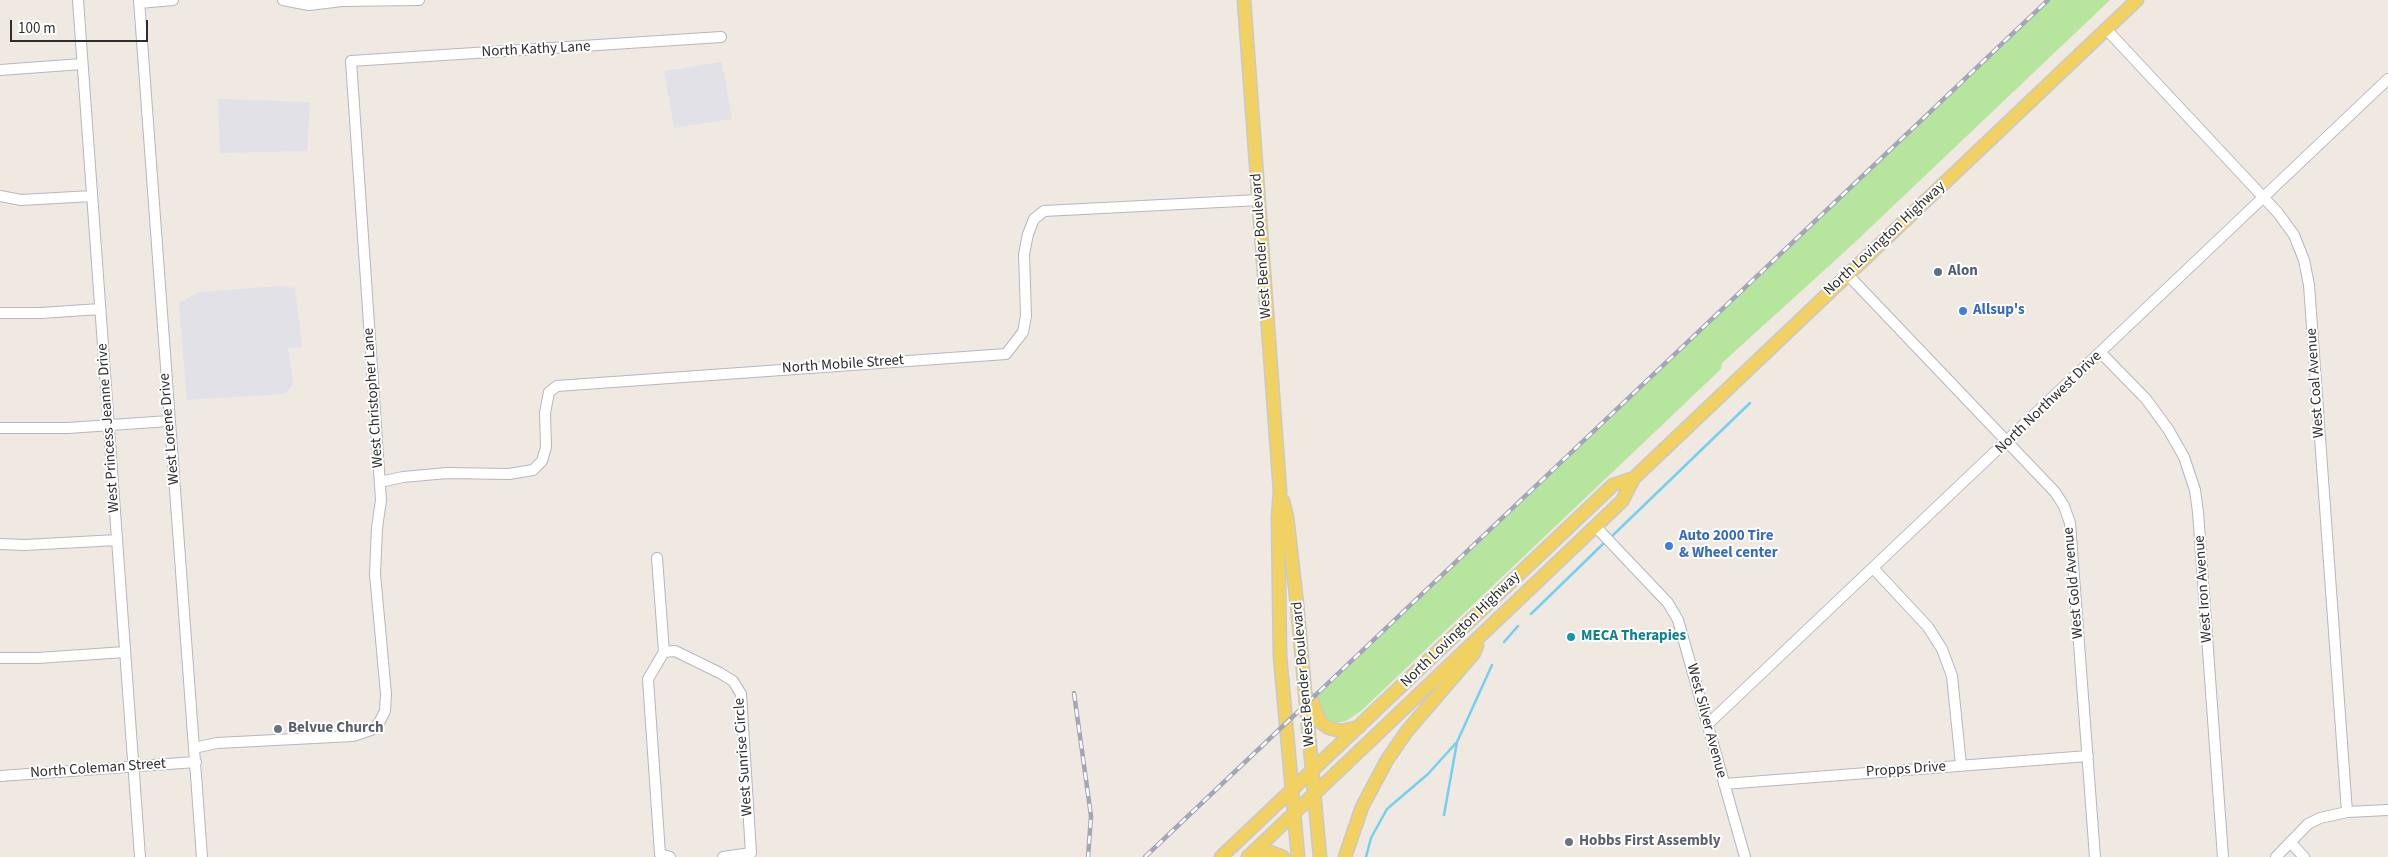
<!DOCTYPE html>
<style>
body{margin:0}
#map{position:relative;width:2388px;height:857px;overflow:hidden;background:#efe9e1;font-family:"Source Sans 3",sans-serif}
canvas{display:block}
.scale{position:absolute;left:10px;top:20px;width:138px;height:22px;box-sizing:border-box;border:2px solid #2e2e2e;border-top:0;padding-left:6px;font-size:15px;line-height:18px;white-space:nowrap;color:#2e2e2e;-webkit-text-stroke:4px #fff;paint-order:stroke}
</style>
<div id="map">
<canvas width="2388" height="857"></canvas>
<div class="scale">100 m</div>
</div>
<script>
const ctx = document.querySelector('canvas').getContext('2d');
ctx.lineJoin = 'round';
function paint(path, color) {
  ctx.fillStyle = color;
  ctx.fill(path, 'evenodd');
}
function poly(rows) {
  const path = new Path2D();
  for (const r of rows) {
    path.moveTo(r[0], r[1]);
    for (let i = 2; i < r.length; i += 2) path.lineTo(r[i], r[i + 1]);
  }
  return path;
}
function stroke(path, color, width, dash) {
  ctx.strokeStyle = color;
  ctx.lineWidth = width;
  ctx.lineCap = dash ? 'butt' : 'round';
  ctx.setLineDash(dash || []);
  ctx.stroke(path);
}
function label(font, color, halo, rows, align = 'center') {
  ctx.font = font + ' "Source Sans 3",sans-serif';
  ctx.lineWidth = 4;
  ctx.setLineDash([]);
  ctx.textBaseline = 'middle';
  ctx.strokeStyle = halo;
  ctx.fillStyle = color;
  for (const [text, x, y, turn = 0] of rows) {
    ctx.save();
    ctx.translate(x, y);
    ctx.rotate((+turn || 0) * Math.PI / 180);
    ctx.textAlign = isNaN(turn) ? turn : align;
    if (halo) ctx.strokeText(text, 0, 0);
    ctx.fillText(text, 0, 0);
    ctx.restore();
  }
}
paint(poly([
 [722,62,732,119,674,128,664,71],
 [218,99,310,102,307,151,220,153],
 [279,286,295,288,302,347,288,348,293,384,285,394,187,400,179,303,199,292]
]), '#e3e1e8');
paint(poly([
 [2051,0,2110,0,1851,246,1722,363,1721,369,1361,711,1346,721,1336,723,1325,720,1316,698]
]), '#b6e59e');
stroke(poly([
 [1609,539,1750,403],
 [1531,614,1605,542],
 [1504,642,1518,626],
 [1444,815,1457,742,1492,665],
 [1366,857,1371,838,1387,809,1428,774,1456,743]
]), '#75cff0', 2.5);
const minor = poly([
 [78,0,140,857],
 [139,0,202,857],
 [283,0,309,5,342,1,419,0],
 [139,3,173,0],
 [2106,29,2278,213,2294,235,2304,260,2309,285,2347,812],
 [0,70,82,64],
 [0,196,21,200,92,196],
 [1848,275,2055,492,2064,506,2070,523,2095,857],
 [0,313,41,313,100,309],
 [2101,353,2146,399,2168,429,2184,457,2195,490,2198,512,2223,857],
 [0,428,68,428,169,421],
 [380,482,403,477,447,473,509,474,533,470,542,461,546,447,545,413,549,392,557,386,1006,354,1023,332,1026,316,1024,254,1028,234,1034,219,1044,211,1259,200],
 [1595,526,1668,603,1678,620,1745,857],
 [0,544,25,545,117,540],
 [657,558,664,652,648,679,660,854,670,857],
 [1873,568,1928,627,1942,649,1952,676,1961,765],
 [664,652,675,651,720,673,733,681,741,694,751,853,723,857],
 [0,658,38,658,125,652],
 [1708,724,2388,79],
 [194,748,217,743,353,736,371,730,379,723,385,711,386,694,375,574,377,528,381,500,351,61,721,37],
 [0,776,196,762],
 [1724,784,2088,756],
 [2290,842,2304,857],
 [2276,857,2308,824,2320,818,2347,812,2388,810]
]);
const major = poly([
 [1244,0,1280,491,1278,517,1280,656,1298,857],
 [1283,501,1287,517,1297,604,1320,857],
 [1312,700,1320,722,1329,728,1341,731,1359,727],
 [1221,857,1613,485,1634,478],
 [1248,857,1622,501,1634,478,2137,0],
 [1253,857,1270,852,1283,857],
 [1345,857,1362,807,1387,760,1407,731,1474,653,1477,645]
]);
stroke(minor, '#b4b7c1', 12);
stroke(major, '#c9c9c9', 15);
stroke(minor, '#fff', 10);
stroke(major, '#f2d163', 12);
const rail = poly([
 [1074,693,1091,816,1088,857],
 [1145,857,2048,0]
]);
stroke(rail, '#a3a6b8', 4.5);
stroke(rail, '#fff', 2.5, [8]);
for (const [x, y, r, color] of [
 [1938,272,5,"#5c6f8a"],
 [1963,311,5,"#3f7fe0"],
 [1669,546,5,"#3f7fe0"],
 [1571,637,5,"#0f9aa8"],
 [278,729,5,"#6b7280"],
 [1569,842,5,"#6b7280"]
]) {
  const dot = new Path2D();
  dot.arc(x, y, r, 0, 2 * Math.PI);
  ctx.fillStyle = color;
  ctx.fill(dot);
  stroke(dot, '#fff', 2);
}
label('15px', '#2e2e2e', '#fff', [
 ["North Kathy Lane",536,50,-3],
 ["North Lovington Highway",1885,239,-43],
 ["West Bender Boulevard",1262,246,-94],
 ["North Mobile Street",843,365,-4],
 ["West Coal Avenue",2316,383,-94],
 ["West Christopher Lane",374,398,-94],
 ["North Northwest Drive",2049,403,-44],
 ["West Princess Jeanne Drive",109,428,-94],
 ["West Lorene Drive",170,429,-95],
 ["West Gold Avenue",2074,583,-95],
 ["West Iron Avenue",2204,589,-94],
 ["North Lovington Highway",1461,630,-44],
 ["West Bender Boulevard",1304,674,-95],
 ["West Silver Avenue",1706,721,75],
 ["West Sunrise Circle",744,757,-94],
 ["North Coleman Street",98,769,-4],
 ["Propps Drive",1906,770,-4]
]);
label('bold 15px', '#4e5e75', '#fff', [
 ["Alon",1948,272]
], 'left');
label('bold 15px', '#366cbe', '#fff', [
 ["Allsup's",1973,311],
 ["Auto 2000 Tire",1679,537],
 ["& Wheel center",1679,554]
], 'left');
label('bold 15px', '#0d838f', '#fff', [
 ["MECA Therapies",1581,637]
], 'left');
label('bold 15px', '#5b616d', '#fff', [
 ["Belvue Church",288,729],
 ["Hobbs First Assembly",1579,842]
], 'left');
</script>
